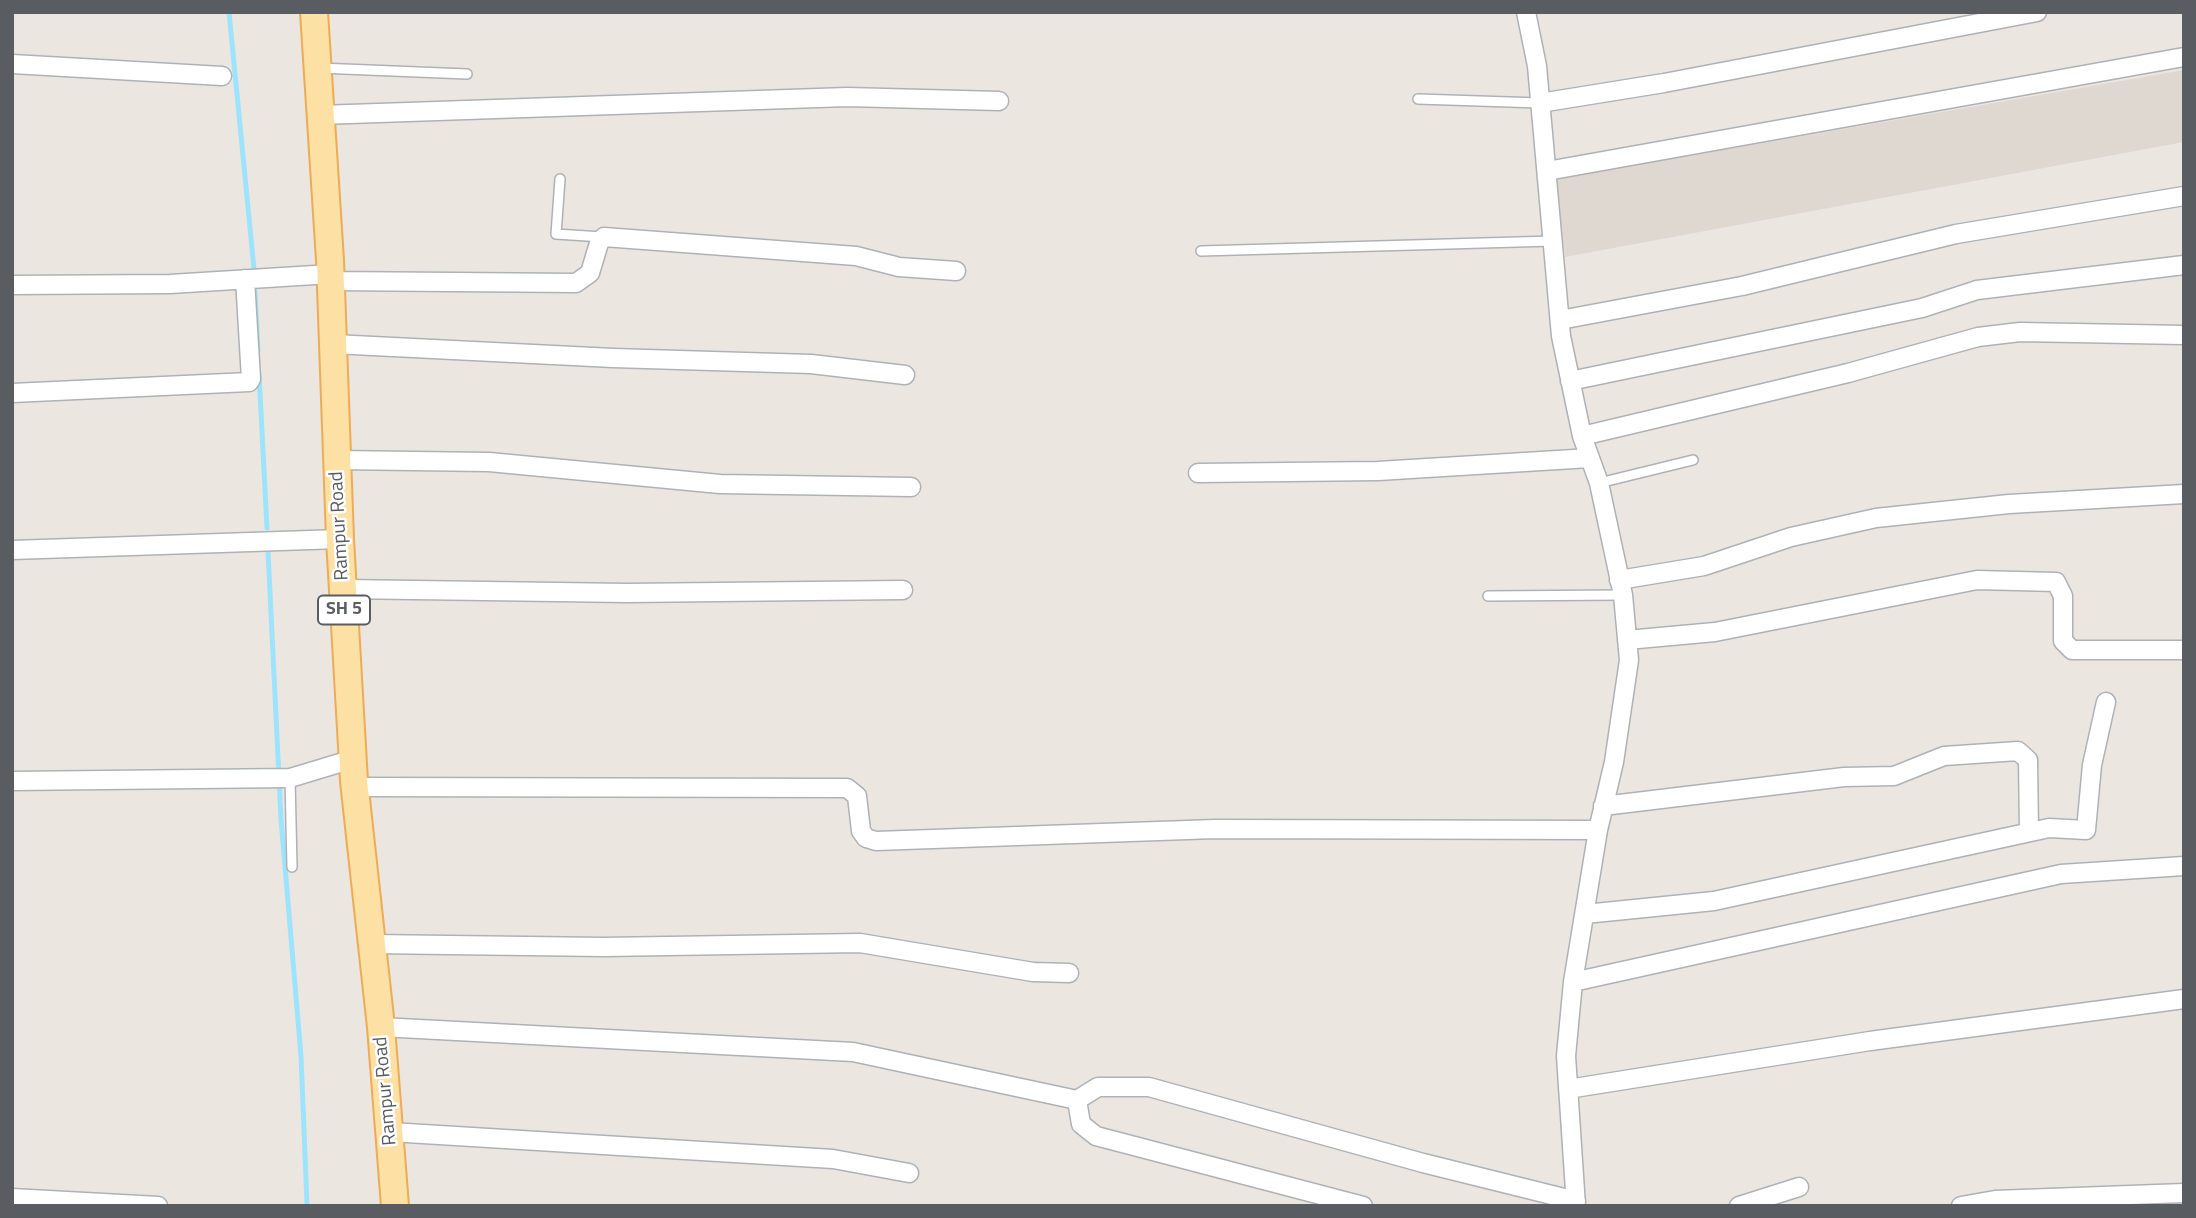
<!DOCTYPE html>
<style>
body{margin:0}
#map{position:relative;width:2196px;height:1218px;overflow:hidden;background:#ebe7e0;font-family:"Titillium Web",sans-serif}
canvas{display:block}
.frame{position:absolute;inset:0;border:14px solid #595d61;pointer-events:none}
</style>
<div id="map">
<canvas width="2196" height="1218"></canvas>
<div class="frame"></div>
</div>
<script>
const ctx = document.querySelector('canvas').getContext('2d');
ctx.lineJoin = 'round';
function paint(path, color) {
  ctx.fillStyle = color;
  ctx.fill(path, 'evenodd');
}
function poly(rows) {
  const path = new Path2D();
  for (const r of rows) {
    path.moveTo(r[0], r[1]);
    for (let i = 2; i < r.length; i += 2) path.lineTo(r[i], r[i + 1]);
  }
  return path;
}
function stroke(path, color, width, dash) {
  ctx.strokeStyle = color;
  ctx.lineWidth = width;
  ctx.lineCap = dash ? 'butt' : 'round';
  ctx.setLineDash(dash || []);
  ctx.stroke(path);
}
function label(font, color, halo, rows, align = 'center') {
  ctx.font = font + ' "Titillium Web",sans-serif';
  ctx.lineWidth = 5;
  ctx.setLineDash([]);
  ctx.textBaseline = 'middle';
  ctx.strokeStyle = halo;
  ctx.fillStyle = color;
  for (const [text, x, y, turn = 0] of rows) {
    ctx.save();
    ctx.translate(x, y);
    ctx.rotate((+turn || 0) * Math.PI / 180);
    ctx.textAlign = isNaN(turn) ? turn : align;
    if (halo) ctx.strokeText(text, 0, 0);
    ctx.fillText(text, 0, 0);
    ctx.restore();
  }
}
paint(poly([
 [2184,70,2184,142,1565,257,1555,179]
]), '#ded8d1');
stroke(poly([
 [229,12,254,269],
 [255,291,258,351],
 [259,374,267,528],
 [268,551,281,819,301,1056,307,1204]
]), '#9ee3fd', 5);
const service = poly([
 [319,68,467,74],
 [1418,99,1540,103],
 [560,179,556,234,602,237],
 [1201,251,1553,241],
 [1599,483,1693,460],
 [1488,596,1623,595],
 [290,778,292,867]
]);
const minor = poly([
 [1526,12,1537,66,1561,336,1582,436,1599,483,1623,595,1629,660,1614,762,1598,830,1573,982,1566,1056,1576,1206],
 [12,64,222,76],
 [1540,103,1664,83,2037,12],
 [320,115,847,97,999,101],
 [1547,171,2184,57],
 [331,281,576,283,590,273,599,243,604,237,856,256,899,267,956,271],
 [12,285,170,284,331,274],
 [1560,320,1742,286,1956,234,2184,196],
 [333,344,613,358,811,364,905,375],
 [1570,381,1922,308,1977,290,2184,265],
 [12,393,249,382,251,379,245,279],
 [1582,436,1848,373,1978,337,2020,332,2184,335],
 [337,460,489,462,720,484,911,487],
 [1198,473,1378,471,1590,458],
 [12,550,340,539],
 [1619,580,1704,566,1791,537,1876,518,2009,504,2184,494],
 [343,589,627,593,903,590],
 [1627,640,1715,632,1977,580,2056,582,2063,596,2063,641,2072,650,2184,650],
 [12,781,290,778,353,759],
 [355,787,847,788,857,796,861,831,866,838,876,841,1215,829,1598,830],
 [1603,806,1844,777,1894,776,1944,756,2018,751,2028,760,2029,832],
 [1585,914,1714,901,2049,828,2086,830,2092,765,2106,702],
 [371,944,604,947,860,943,1033,972,1069,973],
 [1573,982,2061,874,2184,866],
 [381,1027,853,1052,1077,1100,1098,1087,1149,1087,1423,1163,1576,1201],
 [1568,1089,1870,1041,2184,999],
 [1077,1100,1081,1124,1096,1136,1363,1206],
 [390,1132,833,1159,909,1173],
 [12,1198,158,1206],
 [1739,1206,1799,1187],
 [1961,1206,1995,1200,2184,1193]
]);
const primary = poly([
 [314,12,330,260,340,539,354,781,381,1027,395,1206]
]);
stroke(service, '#aeb2b6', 12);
stroke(minor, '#aeb2b6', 21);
stroke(primary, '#eeab57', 30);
stroke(service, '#fff', 9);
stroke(minor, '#fff', 18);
stroke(primary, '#fde0a3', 26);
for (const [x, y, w] of [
 [344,610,52]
]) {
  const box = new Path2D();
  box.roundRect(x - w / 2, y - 14.5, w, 29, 5);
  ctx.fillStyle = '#fff';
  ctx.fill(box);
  stroke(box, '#595d61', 2);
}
label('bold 18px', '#595d61', null, [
 ["SH 5",344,610]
]);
label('19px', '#595d61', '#fff', [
 ["Rampur Road",340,526,-93],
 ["Rampur Road",386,1091,-95]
]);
</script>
